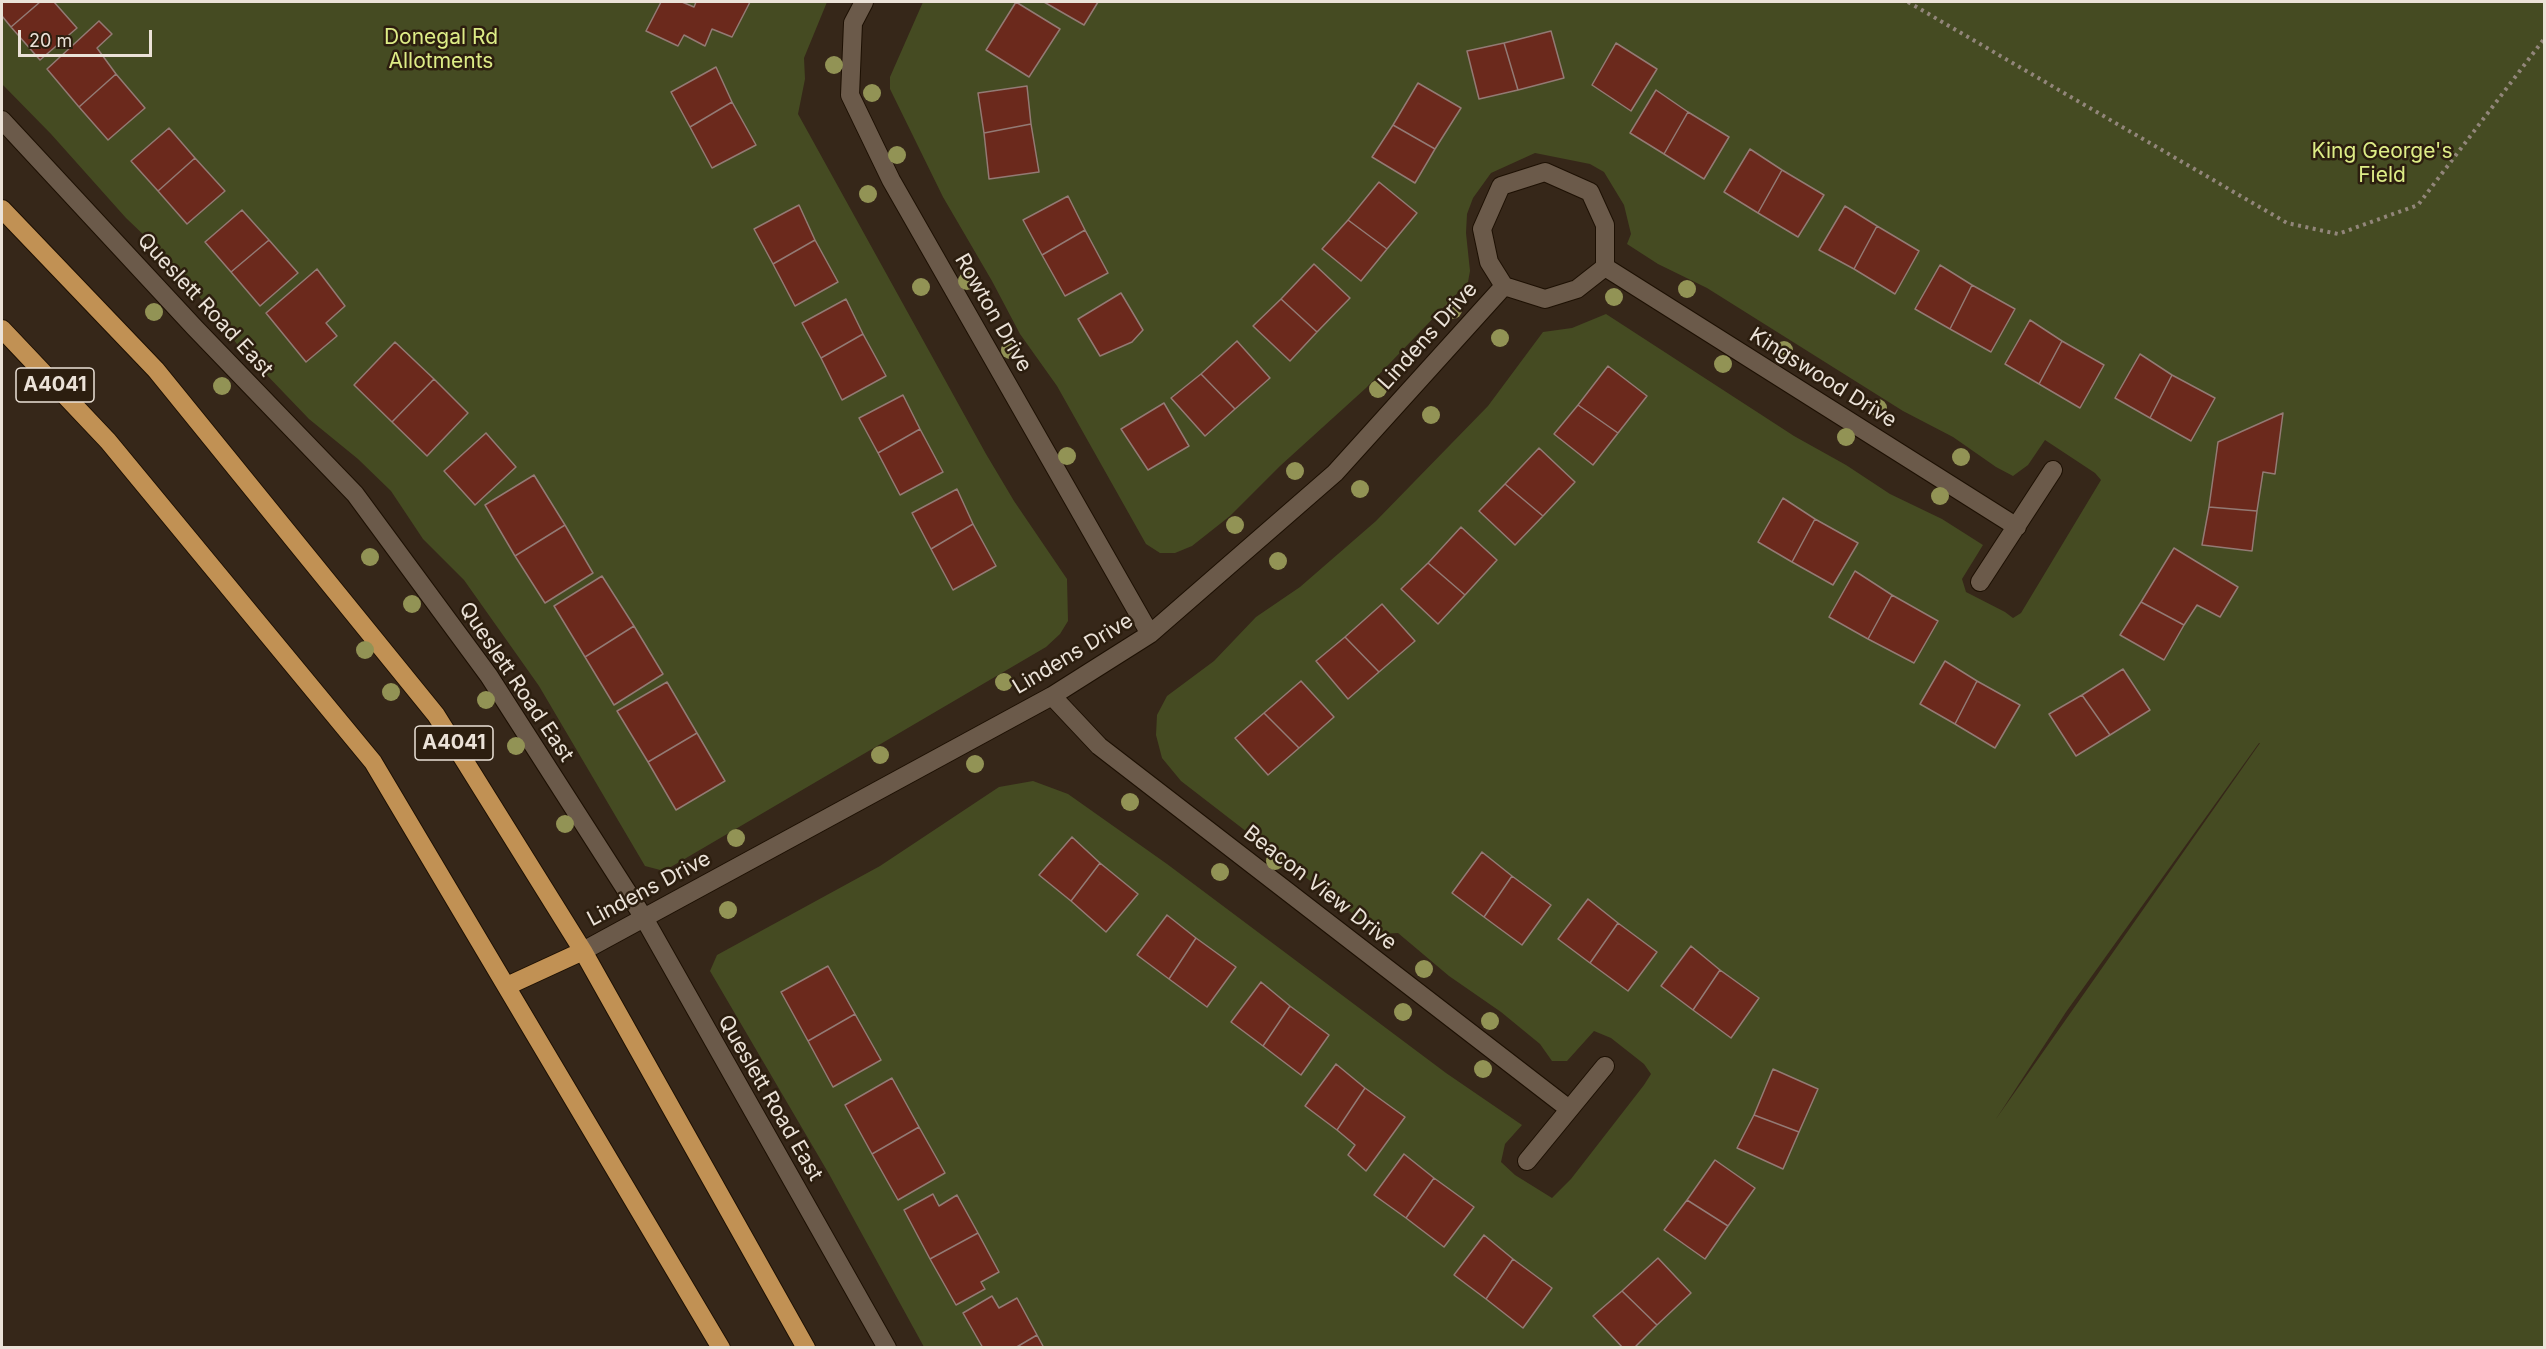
<!DOCTYPE html>
<style>
body{margin:0}
#map{position:relative;width:2546px;height:1349px;overflow:hidden;background:#362719;font-family:Inter,sans-serif}
canvas{display:block}
.frame{position:absolute;inset:0;border:3px solid #ebe2d8;pointer-events:none}
.scale{position:absolute;left:18px;top:30px;width:134px;height:27px;box-sizing:border-box;border:3px solid #ebe2d8;border-top:0;padding-left:8px;font-size:18px;line-height:21px;white-space:nowrap;color:#ebe2d8;-webkit-text-stroke:4px #2c1e0f;paint-order:stroke}
</style>
<div id="map">
<canvas width="2546" height="1349"></canvas>
<div class="frame"></div>
<div class="scale">20 m</div>
</div>
<script>
const ctx = document.querySelector('canvas').getContext('2d');
ctx.lineJoin = 'round';
function paint(path, color) {
  ctx.fillStyle = color;
  ctx.fill(path, 'evenodd');
}
function poly(rows) {
  const path = new Path2D();
  for (const r of rows) {
    path.moveTo(r[0], r[1]);
    for (let i = 2; i < r.length; i += 2) path.lineTo(r[i], r[i + 1]);
  }
  return path;
}
function stroke(path, color, width, dash) {
  ctx.strokeStyle = color;
  ctx.lineWidth = width;
  ctx.lineCap = dash ? 'butt' : 'round';
  ctx.setLineDash(dash || []);
  ctx.stroke(path);
}
function label(font, color, halo, rows, align = 'center') {
  ctx.font = font + ' Inter,sans-serif';
  ctx.lineWidth = 5;
  ctx.setLineDash([]);
  ctx.textBaseline = 'middle';
  ctx.strokeStyle = halo;
  ctx.fillStyle = color;
  for (const [text, x, y, turn = 0] of rows) {
    ctx.save();
    ctx.translate(x, y);
    ctx.rotate((+turn || 0) * Math.PI / 180);
    ctx.textAlign = isNaN(turn) ? turn : align;
    if (halo) ctx.strokeText(text, 0, 0);
    ctx.fillText(text, 0, 0);
    ctx.restore();
  }
}
paint(poly([
 [2,2,827,2,804,58,805,79,798,114,986,454,1014,501,1067,579,1068,621,1060,634,1046,647,664,871,645,866,539,686,464,580,423,539,391,491,358,459,309,419,237,344,170,260,126,218,51,134,2,84],
 [923,2,2544,2,2544,1347,924,1347,829,1174,710,971,717,955,880,866,999,787,1033,781,1068,794,1167,864,1446,1073,1522,1125,1505,1144,1501,1162,1515,1175,1552,1198,1571,1179,1644,1085,1651,1074,1644,1064,1611,1038,1594,1031,1567,1061,1552,1061,1540,1044,1501,1012,1449,976,1398,933,1379,934,1181,781,1162,758,1156,735,1157,715,1167,696,1214,661,1256,617,1300,587,1376,521,1488,406,1543,332,1572,328,1606,314,1794,436,1846,465,1890,494,1942,519,1983,545,1962,579,1966,592,2005,612,2013,618,2021,613,2101,480,2095,473,2045,440,2028,465,2013,476,1996,467,1953,437,1903,411,1707,288,1658,264,1627,244,1631,234,1624,205,1604,172,1590,164,1535,153,1491,173,1473,198,1467,214,1466,233,1470,271,1468,282,1366,388,1280,466,1230,516,1192,546,1175,553,1160,553,1146,544,1057,386,1020,334,992,281,943,197,890,89,890,77],
 [2259,743,2260,743,1996,1119,2066,1012]
]), '#454b22');
const building = poly([
 [2,2,40,2,11,27,2,16,2,2],
 [40,2,54,2,77,28,40,60,11,27,40,2],
 [661,2,682,2,694,7,696,2,750,2,732,37,712,29,705,46,684,35,678,46,646,31,661,2],
 [1016,2,1060,29,1029,77,986,50,1016,2],
 [1044,2,1098,2,1084,25,1044,2],
 [99,21,112,34,97,48,116,74,79,107,47,69,99,21],
 [1551,31,1564,78,1518,90,1504,43,1551,31],
 [1504,43,1518,90,1479,99,1467,51,1504,43],
 [1616,43,1657,69,1631,111,1592,85,1616,43],
 [716,67,732,102,690,127,671,92,716,67],
 [116,74,145,108,108,140,79,107,116,74],
 [1418,83,1461,108,1435,149,1393,125,1418,83],
 [1027,86,1031,124,984,133,978,93,1027,86],
 [1656,90,1688,112,1664,154,1630,133,1656,90],
 [732,102,756,145,712,168,690,127,732,102],
 [1688,112,1729,137,1704,179,1664,154,1688,112],
 [1031,124,1039,172,989,179,984,133,1031,124],
 [1393,125,1435,149,1415,183,1372,157,1393,125],
 [169,128,195,158,158,191,131,161,169,128],
 [1750,149,1782,170,1758,213,1724,192,1750,149],
 [195,158,225,191,187,224,158,191,195,158],
 [1782,170,1824,195,1798,237,1758,213,1782,170],
 [1379,182,1417,213,1387,249,1348,220,1379,182],
 [1068,196,1085,230,1042,255,1023,220,1068,196],
 [799,205,815,240,773,264,754,229,799,205],
 [1845,206,1877,226,1854,269,1819,250,1845,206],
 [242,210,269,240,231,272,205,242,242,210],
 [1348,220,1387,249,1361,281,1322,249,1348,220],
 [1877,226,1919,251,1895,294,1854,269,1877,226],
 [1085,230,1108,273,1065,296,1042,255,1085,230],
 [269,240,298,273,260,306,231,272,269,240],
 [815,240,838,282,795,306,773,264,815,240],
 [1314,264,1350,298,1317,332,1281,299,1314,264],
 [1940,265,1972,285,1950,329,1915,309,1940,265],
 [317,269,345,306,326,323,337,336,306,362,266,313,317,269],
 [1972,285,2015,309,1991,352,1950,329,1972,285],
 [1121,293,1143,330,1132,342,1100,356,1078,319,1121,293],
 [846,299,863,334,821,358,802,323,846,299],
 [1281,299,1317,332,1290,361,1253,326,1281,299],
 [2030,320,2062,341,2039,384,2005,364,2030,320],
 [863,334,886,376,842,400,821,358,863,334],
 [1237,341,1270,378,1235,409,1201,374,1237,341],
 [2062,341,2104,365,2080,408,2039,384,2062,341],
 [395,342,434,379,392,422,354,385,395,342],
 [2140,354,2172,375,2150,418,2115,398,2140,354],
 [1608,366,1647,396,1618,433,1578,405,1608,366],
 [1201,374,1235,409,1205,436,1171,398,1201,374],
 [2172,375,2215,398,2191,441,2150,418,2172,375],
 [434,379,468,413,427,456,392,422,434,379],
 [903,395,920,429,878,453,859,418,903,395],
 [1164,403,1189,446,1148,470,1121,429,1164,403],
 [1578,405,1618,433,1593,465,1554,434,1578,405],
 [2283,413,2275,474,2263,472,2257,511,2209,507,2218,442,2283,413],
 [920,429,943,472,900,495,878,453,920,429],
 [486,433,516,467,475,505,444,471,486,433],
 [1539,448,1575,482,1543,516,1505,484,1539,448],
 [534,475,565,525,515,556,485,505,534,475],
 [1505,484,1543,516,1515,545,1479,511,1505,484],
 [957,489,973,524,931,549,912,513,957,489],
 [1783,498,1815,519,1792,562,1758,542,1783,498],
 [2209,507,2257,511,2252,551,2202,545,2209,507],
 [1815,519,1858,543,1833,585,1792,562,1815,519],
 [973,524,996,566,953,590,931,549,973,524],
 [565,525,593,573,545,603,515,556,565,525],
 [1461,527,1497,560,1465,595,1428,563,1461,527],
 [2174,548,2238,587,2220,617,2197,605,2184,625,2141,602,2174,548],
 [1428,563,1465,595,1438,624,1401,589,1428,563],
 [1855,571,1892,595,1868,639,1829,617,1855,571],
 [602,576,634,626,585,657,554,606,602,576],
 [1892,595,1938,621,1914,663,1868,639,1892,595],
 [2141,602,2184,625,2164,660,2120,635,2141,602],
 [1382,604,1415,641,1379,672,1345,637,1382,604],
 [634,626,663,674,614,705,585,657,634,626],
 [1345,637,1379,672,1348,699,1316,661,1345,637],
 [1945,661,1977,681,1955,724,1920,704,1945,661],
 [2123,669,2150,710,2110,735,2082,695,2123,669],
 [1301,681,1334,717,1299,748,1264,713,1301,681],
 [1977,681,2020,705,1995,748,1955,724,1977,681],
 [667,682,697,733,648,762,617,711,667,682],
 [2082,695,2110,735,2076,756,2049,714,2082,695],
 [1264,713,1299,748,1268,775,1235,738,1264,713],
 [697,733,725,781,676,810,648,762,697,733],
 [1072,837,1100,863,1071,901,1039,875,1072,837],
 [1482,852,1512,876,1484,917,1452,893,1482,852],
 [1100,863,1138,894,1106,932,1071,901,1100,863],
 [1512,876,1551,905,1522,945,1484,917,1512,876],
 [1588,899,1618,923,1590,963,1558,939,1588,899],
 [1167,915,1196,938,1169,979,1137,955,1167,915],
 [1618,923,1657,952,1628,991,1590,963,1618,923],
 [1196,938,1236,967,1207,1007,1169,979,1196,938],
 [1691,946,1720,970,1693,1010,1661,986,1691,946],
 [828,966,855,1014,808,1041,781,992,828,966],
 [1720,970,1759,998,1731,1038,1693,1010,1720,970],
 [1261,982,1290,1006,1263,1046,1231,1022,1261,982],
 [1290,1006,1329,1035,1301,1075,1263,1046,1290,1006],
 [855,1014,881,1060,833,1087,808,1041,855,1014],
 [1336,1064,1365,1088,1337,1130,1305,1106,1336,1064],
 [1773,1069,1818,1089,1799,1132,1754,1115,1773,1069],
 [892,1078,919,1127,872,1154,845,1105,892,1078],
 [1365,1088,1405,1117,1366,1171,1348,1155,1355,1145,1337,1130,1365,1088],
 [1754,1115,1799,1132,1783,1169,1737,1148,1754,1115],
 [919,1127,945,1173,898,1200,872,1154,919,1127],
 [1404,1154,1434,1178,1406,1218,1374,1195,1404,1154],
 [1715,1160,1755,1188,1728,1226,1687,1200,1715,1160],
 [1434,1178,1474,1207,1444,1247,1406,1218,1434,1178],
 [933,1194,939,1206,957,1195,978,1233,930,1259,904,1210,933,1194],
 [1687,1200,1728,1226,1705,1259,1664,1230,1687,1200],
 [978,1233,999,1272,981,1282,985,1289,956,1305,930,1259,978,1233],
 [1484,1235,1513,1259,1486,1299,1454,1275,1484,1235],
 [1658,1258,1691,1293,1657,1325,1622,1291,1658,1258],
 [1513,1259,1552,1288,1523,1328,1486,1299,1513,1259],
 [1622,1291,1657,1325,1634,1348,1623,1348,1593,1316,1622,1291],
 [992,1296,999,1308,1017,1298,1037,1335,1015,1348,983,1348,963,1313,992,1296],
 [1037,1335,1044,1348,1015,1348,1037,1335]
]);
paint(building, '#6b291c');
stroke(building, '#937a74', 1.5);
const street = poly([
 [864,2,853,23,850,95,891,180,1150,634],
 [2,120,195,328,355,494,489,676,644,918,887,1348],
 [1605,267,2017,527],
 [1980,582,2053,470],
 [1052,696,1099,746,1569,1109],
 [583,951,1052,696,1150,634,1335,473,1504,286,1489,262,1482,229,1501,186,1545,172,1590,192,1605,225,1605,267,1577,289,1545,299,1504,286],
 [1527,1161,1605,1066]
]);
const highway = poly([
 [2,209,156,370,436,715,583,951,806,1348],
 [2,329,108,441,373,762,721,1348],
 [507,986,583,951]
]);
stroke(street, '#1d1003', 20);
stroke(highway, '#1d1003', 20);
stroke(poly([
 [1908,2,2287,223,2338,234,2418,205,2544,39]
]), '#92867a', 4, [3, 4.5]);
stroke(street, '#6b5a4a', 18);
stroke(highway, '#c19154', 18);
ctx.fillStyle = '#929355';
for (const [x, y] of [
 [834,65],
 [872,93],
 [897,155],
 [868,194],
 [967,281],
 [921,287],
 [1687,289],
 [1614,297],
 [1453,310],
 [154,312],
 [1500,338],
 [1010,350],
 [1784,350],
 [1723,364],
 [222,386],
 [1378,389],
 [1878,408],
 [1431,415],
 [1846,437],
 [1067,456],
 [1961,457],
 [1295,471],
 [1360,489],
 [1940,496],
 [1235,525],
 [370,557],
 [1278,561],
 [412,604],
 [365,650],
 [1004,682],
 [391,692],
 [486,700],
 [516,746],
 [880,755],
 [975,764],
 [1130,802],
 [565,824],
 [736,838],
 [1275,861],
 [1220,872],
 [728,910],
 [1424,969],
 [1403,1012],
 [1490,1021],
 [1483,1069]
]) {
  ctx.beginPath();
  ctx.arc(x, y, 9, 0, 2 * Math.PI);
  ctx.fill();
}
for (const [x, y, w] of [
 [55,385,78],
 [454,743,78]
]) {
  const box = new Path2D();
  box.roundRect(x - w / 2, y - 17, w, 34, 4.5);
  ctx.fillStyle = '#2c1e0f';
  ctx.fill(box);
  stroke(box, '#ebe2d8', 1.5);
}
label('bold 20px', '#ebe2d8', null, [
 ["A4041",55,385],
 ["A4041",454,743]
]);
label('21px', '#ddec86', '#2c1e0f', [
 ["Donegal Rd",441,38],
 ["Allotments",441,62],
 ["King George's",2382,152],
 ["Field",2382,176]
]);
label('21px', '#ebe2d8', '#2c1e0f', [
 ["Queslett Road East",205,305,47],
 ["Rowton Drive",993,313,60],
 ["Lindens Drive",1428,336,-48],
 ["Kingswood Drive",1823,378,32],
 ["Lindens Drive",1073,654,-31],
 ["Queslett Road East",516,682,56],
 ["Beacon View Drive",1320,888,38],
 ["Lindens Drive",649,889,-28],
 ["Queslett Road East",770,1098,60]
]);
</script>
